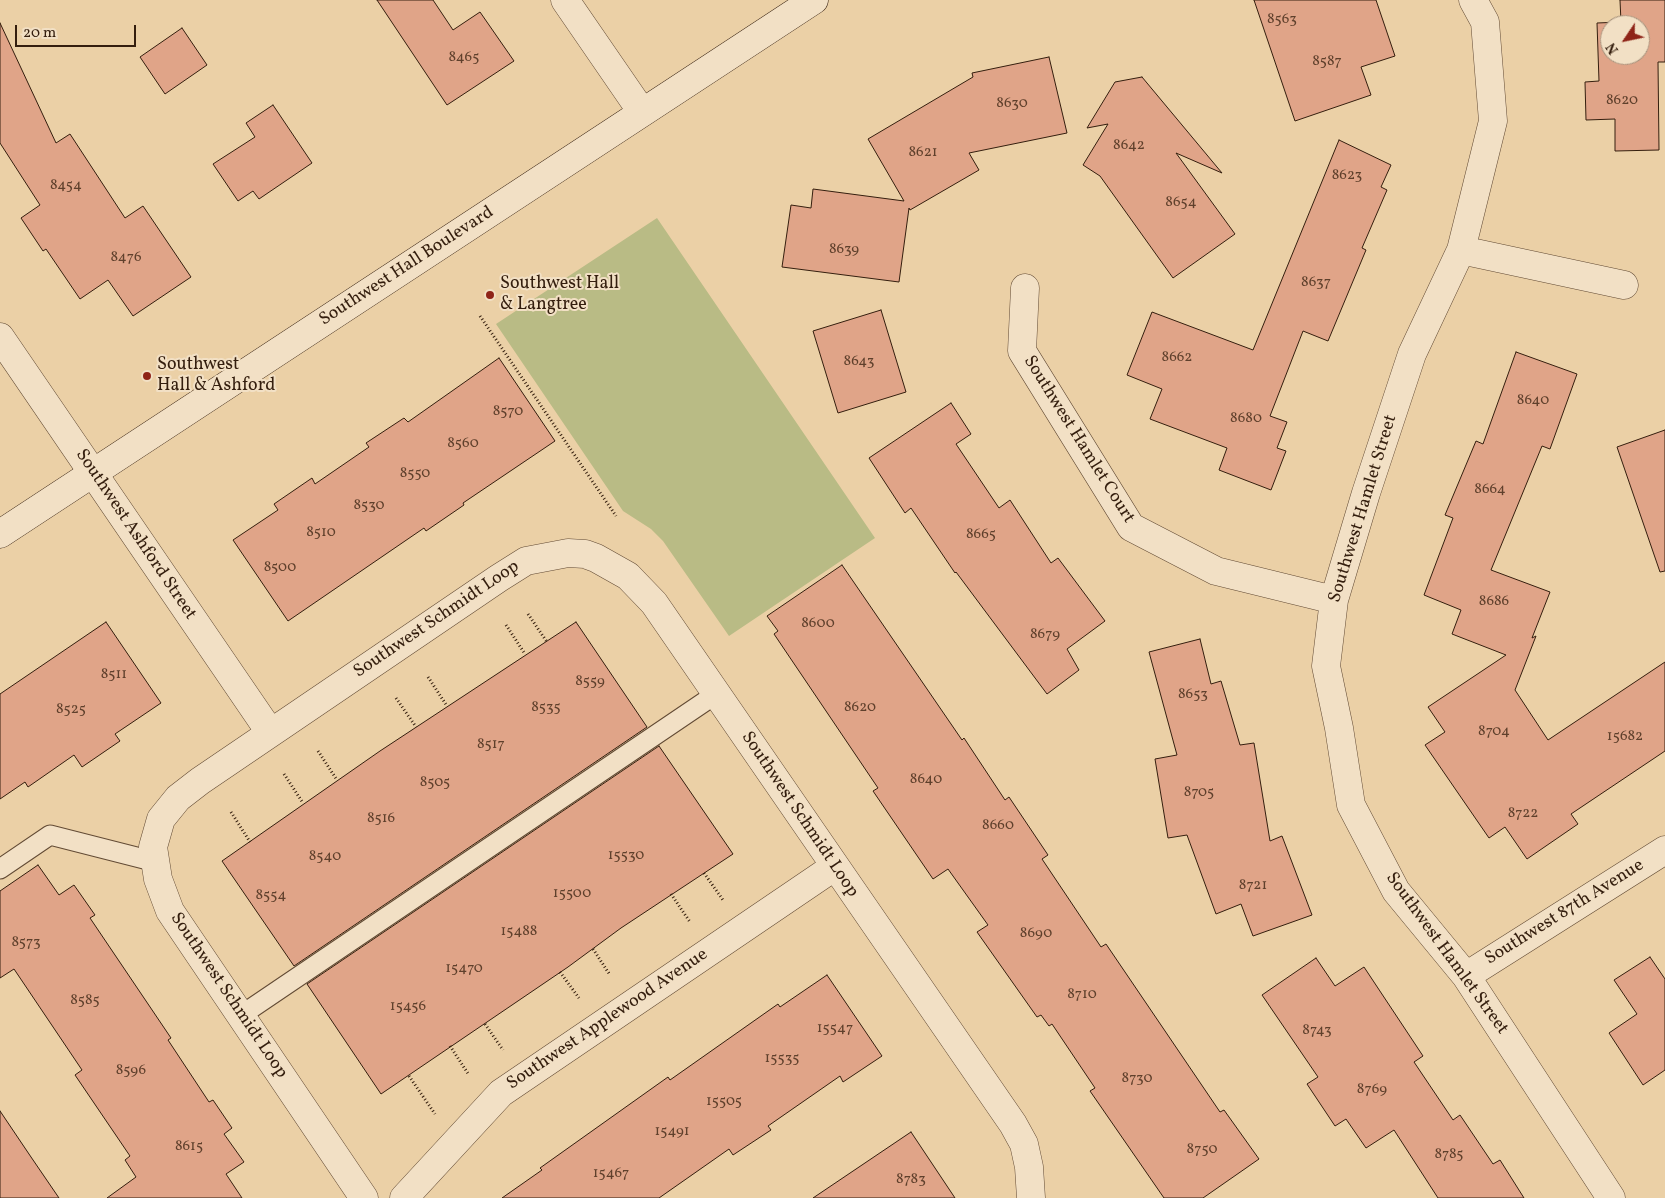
<!DOCTYPE html>
<style>
body{margin:0}
#map{position:relative;width:1665px;height:1198px;overflow:hidden;background:#ebd0a6;font-family:Vollkorn,serif}
canvas{display:block}
.north{position:absolute;left:1600px;top:15px;width:50px;height:50px;box-sizing:border-box;background:#f2e0c5;border:1px solid #a6927c;border-radius:50%;rotate:236deg;font-size:14px;font-weight:700;line-height:20px;text-align:center;color:#341e0e}
.north::after{content:'';display:block;margin:auto;width:18px;height:22px;background:#8f2418;clip-path:polygon(50% 0,100% 100%,50% 72%,0 100%)}
.scale{position:absolute;left:15px;top:25px;width:121px;height:22px;box-sizing:border-box;border:2px solid #341e0e;border-top:0;padding-left:6px;font-size:15px;line-height:18px;white-space:nowrap;color:#341e0e;-webkit-text-stroke:4px #f2e0c5;paint-order:stroke}
</style>
<div id="map">
<canvas width="1665" height="1198"></canvas>
<div class="north">N</div>
<div class="scale">20 m</div>
</div>
<script>
const ctx = document.querySelector('canvas').getContext('2d');
ctx.lineJoin = 'round';
function paint(path, color) {
  ctx.fillStyle = color;
  ctx.fill(path, 'evenodd');
}
function poly(rows) {
  const path = new Path2D();
  for (const r of rows) {
    path.moveTo(r[0], r[1]);
    for (let i = 2; i < r.length; i += 2) path.lineTo(r[i], r[i + 1]);
  }
  return path;
}
function stroke(path, color, width, dash) {
  ctx.strokeStyle = color;
  ctx.lineWidth = width;
  ctx.lineCap = dash ? 'butt' : 'round';
  ctx.setLineDash(dash || []);
  ctx.stroke(path);
}
function label(font, color, halo, rows, align = 'center') {
  ctx.font = font + ' Vollkorn,serif';
  ctx.lineWidth = 4;
  ctx.setLineDash([]);
  ctx.textBaseline = 'middle';
  ctx.strokeStyle = halo;
  ctx.fillStyle = color;
  for (const [text, x, y, turn = 0] of rows) {
    ctx.save();
    ctx.translate(x, y);
    ctx.rotate((+turn || 0) * Math.PI / 180);
    ctx.textAlign = isNaN(turn) ? turn : align;
    if (halo) ctx.strokeText(text, 0, 0);
    ctx.fillText(text, 0, 0);
    ctx.restore();
  }
}
paint(poly([
 [657,218,875,538,729,636,663,541,651,529,623,511,496,324]
]), '#b9bb85');
const building = poly([
 [377,0,433,0,453,30,480,12,514,61,447,105,377,0],
 [1254,0,1376,0,1395,56,1361,67,1371,95,1295,121,1254,0],
 [1620,0,1665,0,1665,62,1658,62,1659,150,1615,151,1615,119,1586,120,1585,82,1599,81,1597,23,1621,22,1620,0],
 [1610,25,1640,25,1640,55,1610,55,1610,25],
 [0,23,56,143,70,134,125,218,143,206,191,277,133,316,108,280,80,299,46,249,43,251,21,218,40,205,0,143,0,23],
 [182,28,207,65,165,94,140,57,182,28],
 [1049,57,1067,133,969,153,979,170,910,210,909,208,899,282,782,267,791,205,811,208,813,189,904,201,868,139,973,77,972,73,1049,57],
 [1142,77,1222,173,1176,153,1235,234,1173,278,1100,176,1083,165,1108,124,1087,128,1115,82,1142,77],
 [273,105,312,163,259,199,253,191,238,201,213,164,255,137,246,123,273,105],
 [1339,140,1391,165,1381,187,1387,190,1362,248,1366,250,1328,341,1303,331,1270,416,1287,422,1277,448,1286,451,1271,490,1219,470,1227,448,1150,419,1162,389,1127,375,1152,312,1253,350,1339,140],
 [881,310,906,392,838,413,813,331,881,310],
 [1516,352,1577,374,1550,449,1542,446,1491,570,1550,592,1532,638,1536,636,1515,690,1548,740,1665,662,1665,751,1571,814,1578,824,1527,859,1505,827,1489,838,1425,745,1445,732,1428,707,1506,655,1452,634,1461,610,1424,595,1453,518,1445,515,1476,441,1483,444,1516,352],
 [499,358,555,441,463,503,464,505,426,531,424,528,288,621,233,540,278,510,274,504,312,478,315,484,369,447,366,443,404,418,408,422,499,358],
 [951,403,971,434,956,444,999,508,1010,500,1051,563,1058,558,1105,621,1067,649,1079,670,1047,694,956,572,955,573,911,508,905,513,869,458,951,403],
 [1665,430,1665,571,1660,572,1617,447,1665,430],
 [842,565,962,740,964,738,1005,800,1009,797,1048,855,1042,859,1101,947,1106,944,1220,1112,1224,1110,1259,1159,1203,1198,1164,1198,1090,1091,1095,1088,1052,1024,1049,1026,1041,1015,1037,1017,977,932,988,925,948,869,933,879,873,791,878,788,774,634,778,631,767,616,842,565],
 [106,622,161,703,115,734,120,741,82,767,74,755,28,787,25,782,0,799,0,694,106,622],
 [576,622,647,727,294,966,222,861,380,751,576,622],
 [1200,639,1211,684,1221,681,1240,745,1254,743,1270,841,1282,836,1312,915,1253,936,1241,904,1216,914,1187,835,1168,838,1155,759,1177,755,1149,652,1200,639],
 [659,746,733,854,621,928,568,967,381,1094,307,984,659,746],
 [38,865,59,895,74,885,95,915,90,918,171,1038,168,1040,209,1102,213,1100,232,1128,224,1134,244,1162,226,1174,242,1198,107,1198,136,1177,125,1160,130,1156,75,1075,82,1070,14,969,0,978,0,891,38,865],
 [1650,957,1665,979,1665,1070,1643,1085,1609,1033,1637,1014,1614,980,1650,957],
 [1316,958,1335,986,1364,967,1423,1056,1414,1062,1453,1120,1460,1115,1493,1164,1500,1160,1524,1198,1438,1198,1394,1130,1366,1148,1346,1119,1335,1126,1307,1084,1318,1077,1262,995,1316,958],
 [827,975,882,1056,843,1082,840,1076,768,1126,771,1130,733,1155,729,1149,659,1198,502,1198,542,1170,540,1168,668,1077,670,1080,778,1004,780,1007,827,975],
 [0,1111,31,1157,59,1198,0,1198,0,1111],
 [911,1132,955,1198,813,1198,911,1132]
]);
paint(building, '#e0a488');
stroke(building, '#341e0e', 1);
const lane = poly([
 [0,869,50,835,156,862],
 [240,1016,716,694]
]);
const street = poly([
 [565,0,642,112],
 [1473,0,1485,22,1493,121,1461,250,1412,354,1366,493,1334,600,1326,666,1339,728,1351,805,1396,891,1466,976,1611,1198],
 [1461,250,1624,285],
 [1025,288,1022,351,1131,527,1216,571,1334,600],
 [0,337,270,732],
 [1466,976,1665,850],
 [364,1198,170,911,158,879,153,847,161,819,178,798,200,781,499,578,526,561,568,553,585,554,596,558,628,576,654,603,1013,1124,1024,1144,1029,1167,1031,1198],
 [404,1198,501,1093,834,867]
]);
const secondary = poly([
 [0,534,814,0]
]);
stroke(lane, '#624a34', 21);
stroke(street, '#624a34', 29);
stroke(secondary, '#341e0e', 29);
stroke(poly([
 [480,316,616,516],
 [528,614,547,642],
 [506,625,525,654],
 [428,677,447,706],
 [396,698,416,727],
 [318,751,337,780],
 [284,774,303,803],
 [231,812,250,842],
 [704,873,723,900],
 [671,894,690,922],
 [593,949,610,975],
 [560,972,579,998],
 [485,1024,503,1050],
 [450,1046,469,1075],
 [409,1076,435,1114]
]), '#341e0e', 3, [1, 2.5]);
stroke(lane, '#f2e0c5', 19);
stroke(street, '#f2e0c5', 28);
stroke(secondary, '#f2e0c5', 28);
for (const [x, y, r, color] of [
 [490,295,5,"#8f2418"],
 [147,376,5,"#8f2418"]
]) {
  const dot = new Path2D();
  dot.arc(x, y, r, 0, 2 * Math.PI);
  ctx.fillStyle = color;
  ctx.fill(dot);
  stroke(dot, '#f2e0c5', 2);
}
label('15px', '#5f402c', null, [
 ["8563",1282,20],
 ["8465",464,58],
 ["8587",1327,62],
 ["8620",1622,101],
 ["8630",1012,104],
 ["8642",1129,146],
 ["8621",923,153],
 ["8623",1347,176],
 ["8454",66,186],
 ["8654",1181,203],
 ["8639",844,250],
 ["8476",126,258],
 ["8637",1316,283],
 ["8662",1177,358],
 ["8643",859,362],
 ["8640",1533,401],
 ["8570",508,412],
 ["8680",1246,419],
 ["8560",463,444],
 ["8550",415,474],
 ["8664",1490,490],
 ["8530",369,506],
 ["8510",321,533],
 ["8665",981,535],
 ["8500",280,568],
 ["8686",1494,602],
 ["8600",818,624],
 ["8679",1045,635],
 ["8511",114,675],
 ["8559",590,682],
 ["8653",1193,695],
 ["8535",546,708],
 ["8620",860,708],
 ["8525",71,710],
 ["8704",1494,732],
 ["15682",1625,737],
 ["8517",491,745],
 ["8640",926,780],
 ["8505",435,783],
 ["8705",1199,793],
 ["8722",1523,814],
 ["8516",381,819],
 ["8660",998,826],
 ["15530",626,856],
 ["8540",325,857],
 ["8721",1253,886],
 ["15500",572,894],
 ["8554",271,896],
 ["15488",519,932],
 ["8690",1036,934],
 ["8573",26,943],
 ["15470",464,969],
 ["8710",1082,995],
 ["8585",85,1001],
 ["15456",408,1007],
 ["15547",835,1029],
 ["8743",1317,1031],
 ["15535",782,1059],
 ["8596",131,1071],
 ["8730",1137,1079],
 ["8769",1372,1090],
 ["15505",724,1102],
 ["15491",672,1132],
 ["8615",189,1147],
 ["8750",1202,1150],
 ["8785",1449,1155],
 ["15467",611,1174],
 ["8783",911,1180]
]);
label('18px', '#341e0e', '#f2e0c5', [
 ["Southwest Hall Boulevard",407,267,-33],
 ["Southwest Hamlet Court",1078,440,58],
 ["Southwest Hamlet Street",1364,509,-73],
 ["Southwest Ashford Street",135,535,56],
 ["Southwest Schmidt Loop",437,620,-34],
 ["Southwest Schmidt Loop",799,815,56],
 ["Southwest 87th Avenue",1565,913,-32],
 ["Southwest Hamlet Street",1446,954,54],
 ["Southwest Schmidt Loop",228,996,56],
 ["Southwest Applewood Avenue",608,1020,-34]
]);
label('18px', '#341e0e', '#f2e0c5', [
 ["Southwest Hall",500,285],
 ["& Langtree",500,306],
 ["Southwest",157,366],
 ["Hall & Ashford",157,387]
], 'left');
</script>
